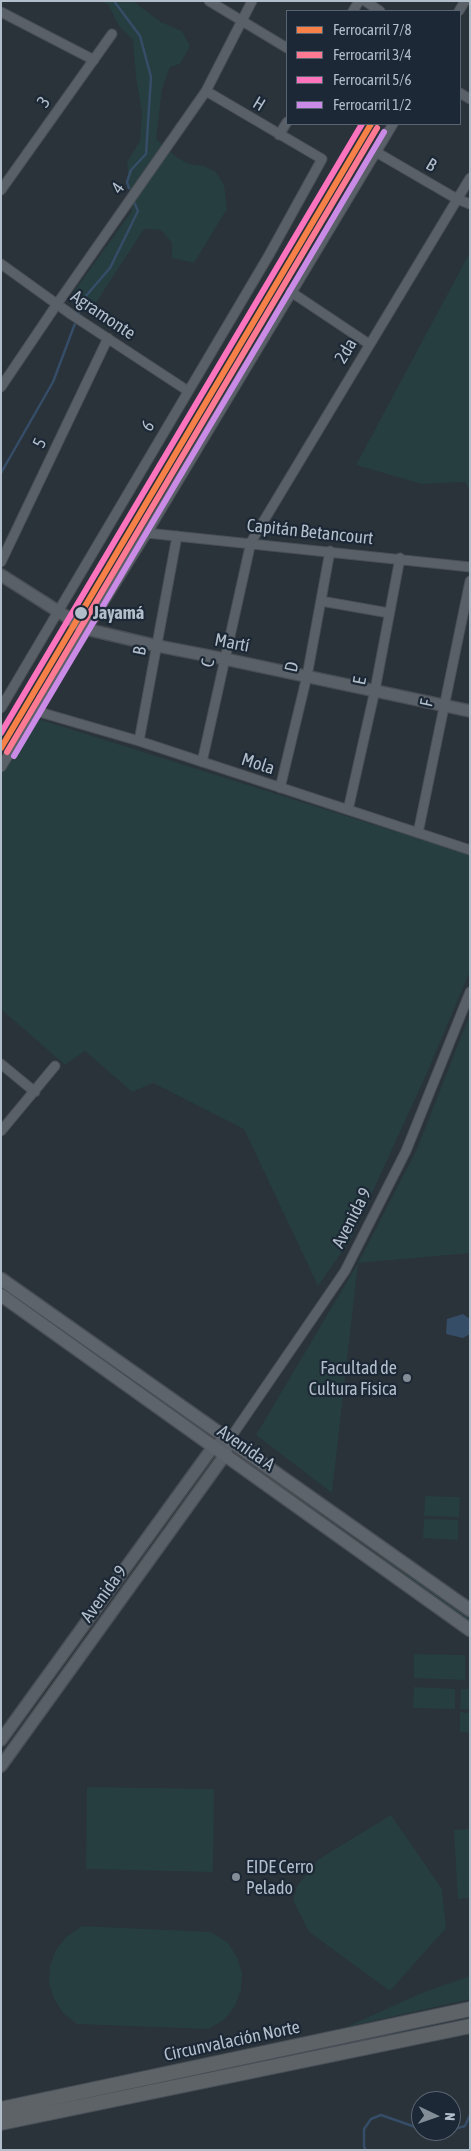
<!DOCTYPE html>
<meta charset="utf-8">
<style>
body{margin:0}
#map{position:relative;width:471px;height:2151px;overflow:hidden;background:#2a323a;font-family:"Asap Condensed",sans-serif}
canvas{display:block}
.frame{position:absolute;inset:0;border:2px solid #b3becb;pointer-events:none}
.legend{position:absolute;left:286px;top:10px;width:175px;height:115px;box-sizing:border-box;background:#1c2835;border:1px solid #586471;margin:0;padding:6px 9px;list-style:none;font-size:15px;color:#b3becb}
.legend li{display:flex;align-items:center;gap:10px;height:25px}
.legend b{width:25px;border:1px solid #586471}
.north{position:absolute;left:411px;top:2091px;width:50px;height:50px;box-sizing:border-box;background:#1c2835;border:1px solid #586471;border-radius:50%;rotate:93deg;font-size:14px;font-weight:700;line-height:20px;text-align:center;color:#b3becb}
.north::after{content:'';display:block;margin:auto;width:18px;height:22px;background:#838d98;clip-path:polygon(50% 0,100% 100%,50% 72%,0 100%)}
</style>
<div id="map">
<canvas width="471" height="2151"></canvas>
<div class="frame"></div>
<ul class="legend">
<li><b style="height:6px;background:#f78048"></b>Ferrocarril 7/8</li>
<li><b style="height:6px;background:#fe7a93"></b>Ferrocarril 3/4</li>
<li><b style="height:6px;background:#fc73be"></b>Ferrocarril 5/6</li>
<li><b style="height:6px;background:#ca8be6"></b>Ferrocarril 1/2</li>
</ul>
<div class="north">N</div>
</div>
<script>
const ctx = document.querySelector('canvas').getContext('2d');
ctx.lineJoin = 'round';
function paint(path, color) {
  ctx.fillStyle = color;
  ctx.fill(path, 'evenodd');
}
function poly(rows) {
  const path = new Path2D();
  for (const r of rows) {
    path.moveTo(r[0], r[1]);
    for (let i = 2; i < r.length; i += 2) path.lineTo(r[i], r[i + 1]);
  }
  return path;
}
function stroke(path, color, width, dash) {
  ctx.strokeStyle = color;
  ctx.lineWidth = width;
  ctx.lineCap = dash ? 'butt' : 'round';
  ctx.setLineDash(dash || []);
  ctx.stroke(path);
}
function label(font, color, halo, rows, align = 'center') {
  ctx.font = font + ' "Asap Condensed",sans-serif';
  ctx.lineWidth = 4.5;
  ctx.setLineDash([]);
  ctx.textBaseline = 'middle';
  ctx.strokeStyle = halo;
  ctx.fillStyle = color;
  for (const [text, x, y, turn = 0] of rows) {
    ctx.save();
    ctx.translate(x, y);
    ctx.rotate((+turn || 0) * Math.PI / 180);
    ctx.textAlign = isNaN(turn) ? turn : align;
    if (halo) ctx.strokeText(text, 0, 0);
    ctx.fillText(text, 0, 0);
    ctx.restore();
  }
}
paint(poly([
 [96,1,133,1,161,22,182,31,190,46,180,64,170,67,162,89,156,139,176,157,189,164,204,166,216,172,224,185,227,209,194,263,172,258,172,243,161,230,144,229,90,312,72,294,132,211,127,162,140,141,142,112,136,77,133,40,119,26,108,4],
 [470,252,470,491,465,482,422,484,356,465],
 [32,717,470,855,470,971,427,1073,351,1239,318,1286,244,1129,153,1083,132,1092,85,1051,65,1065,1,1009,1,768],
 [470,1014,470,1253,358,1263,332,1493,256,1435,358,1263,417,1149],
 [425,1496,460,1497,459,1517,424,1516],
 [424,1519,458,1520,458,1540,423,1538],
 [378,1553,470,1618,470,1622,376,1555],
 [414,1654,465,1655,465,1680,414,1678],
 [414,1687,455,1689,455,1709,413,1708],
 [461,1689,470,1689,470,1709,460,1709],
 [460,1712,470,1713,470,1733,460,1732],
 [87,1787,214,1789,213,1872,86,1869],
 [391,1815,442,1889,446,1928,390,1991,309,1932,293,1900,297,1886,319,1859],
 [470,1829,470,1898,458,1899,454,1830],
 [82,1926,211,1932,228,1943,237,1957,242,1973,241,1990,235,2006,225,2019,209,2029,77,2024,63,2013,54,1999,49,1983,50,1966,56,1950,66,1937],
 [470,1976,470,1999,346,2027,424,1992]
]), '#263e40');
paint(poly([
 [463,1314,470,1319,470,1334,463,1338,446,1334,447,1319]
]), '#364d67');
stroke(poly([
 [114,1,140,36,151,77,146,154,131,170,127,182,129,188],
 [1,473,53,382,85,297,110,268,138,211,134,202],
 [451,2130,465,2126,470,2115],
 [426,2131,438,2131],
 [366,2150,364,2147,364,2129,371,2119,381,2115,421,2129]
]), '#364d67', 2.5);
const minor = poly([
 [209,1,287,48],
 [365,1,380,11],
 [353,11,359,1],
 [459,11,465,1],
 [1,12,94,60],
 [460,93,470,99],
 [279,135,287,122],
 [376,152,457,199,470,204],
 [1,190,112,34],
 [1,264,72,315,188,391],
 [291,292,369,344],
 [1,387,57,304,206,91,252,1],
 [147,533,470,567],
 [1,562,108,338],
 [321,601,389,613],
 [1,708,269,255,322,159,206,91],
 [36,711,139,741,470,850],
 [139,741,177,536],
 [202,762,251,542,470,178],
 [1,767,147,533,393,124],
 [280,788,307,676,330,551],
 [348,810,375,690,400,558],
 [418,833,470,581],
 [1,1064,35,1092],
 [1,1131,55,1066],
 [229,1440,345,1271,406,1151,470,992]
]);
const tertiary = poly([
 [1,575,86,629,158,646,225,659,470,711],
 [1,1740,213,1447,220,1443],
 [1,1766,225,1455,229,1440]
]);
const secondary = poly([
 [1,1279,470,1610],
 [1,1295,470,1630]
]);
const trunk = poly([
 [1,2109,470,2009],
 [1,2123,470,2026]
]);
stroke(minor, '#484e54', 11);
stroke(tertiary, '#484e54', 14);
stroke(secondary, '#484e54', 15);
stroke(trunk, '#474e55', 16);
stroke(minor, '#5a6067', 9);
stroke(tertiary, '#5a6067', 11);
stroke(secondary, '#5e646c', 12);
stroke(trunk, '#5e6368', 14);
stroke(poly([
 [1,748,371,124]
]), '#f78048', 6);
stroke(poly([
 [7,752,377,128]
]), '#fe7a93', 6);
stroke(poly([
 [1,733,362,124]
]), '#fc73be', 6);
stroke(poly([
 [14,756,384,132]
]), '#ca8be6', 6);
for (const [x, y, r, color] of [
 [81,613,7,"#b3becb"],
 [407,1378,5,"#838d98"],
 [236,1877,5,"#838d98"]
]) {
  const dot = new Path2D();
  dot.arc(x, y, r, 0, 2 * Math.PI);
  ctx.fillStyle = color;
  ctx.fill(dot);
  stroke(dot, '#1c2835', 2);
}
label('18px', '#b3becb', '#1c2835', [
 ["3",44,102,-54],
 ["H",259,104,31],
 ["B",431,165,31],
 ["4",118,188,-55],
 ["Agramonte",103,315,34],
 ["2da",346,351,-59],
 ["6",148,426,-60],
 ["5",40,443,-65],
 ["Capitán Betancourt",310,532,6],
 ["Martí",232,643,11],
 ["B",140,651,-79],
 ["C",208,663,-78],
 ["D",292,667,-78],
 ["E",360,681,-79],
 ["F",427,703,-78],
 ["Mola",258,764,18],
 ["Avenida 9",352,1218,-63],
 ["Avenida A",246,1448,35],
 ["Avenida 9",104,1594,-54],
 ["Circunvalación Norte",232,2041,-12]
]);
label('bold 18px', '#b3becb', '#1c2835', [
 ["Jayamá",93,613]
], 'left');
label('18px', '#b3becb', '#1c2835', [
 ["Facultad de",397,1368],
 ["Cultura Física",397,1389],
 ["EIDE Cerro",246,1867,"left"],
 ["Pelado",246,1888,"left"]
], 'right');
</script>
